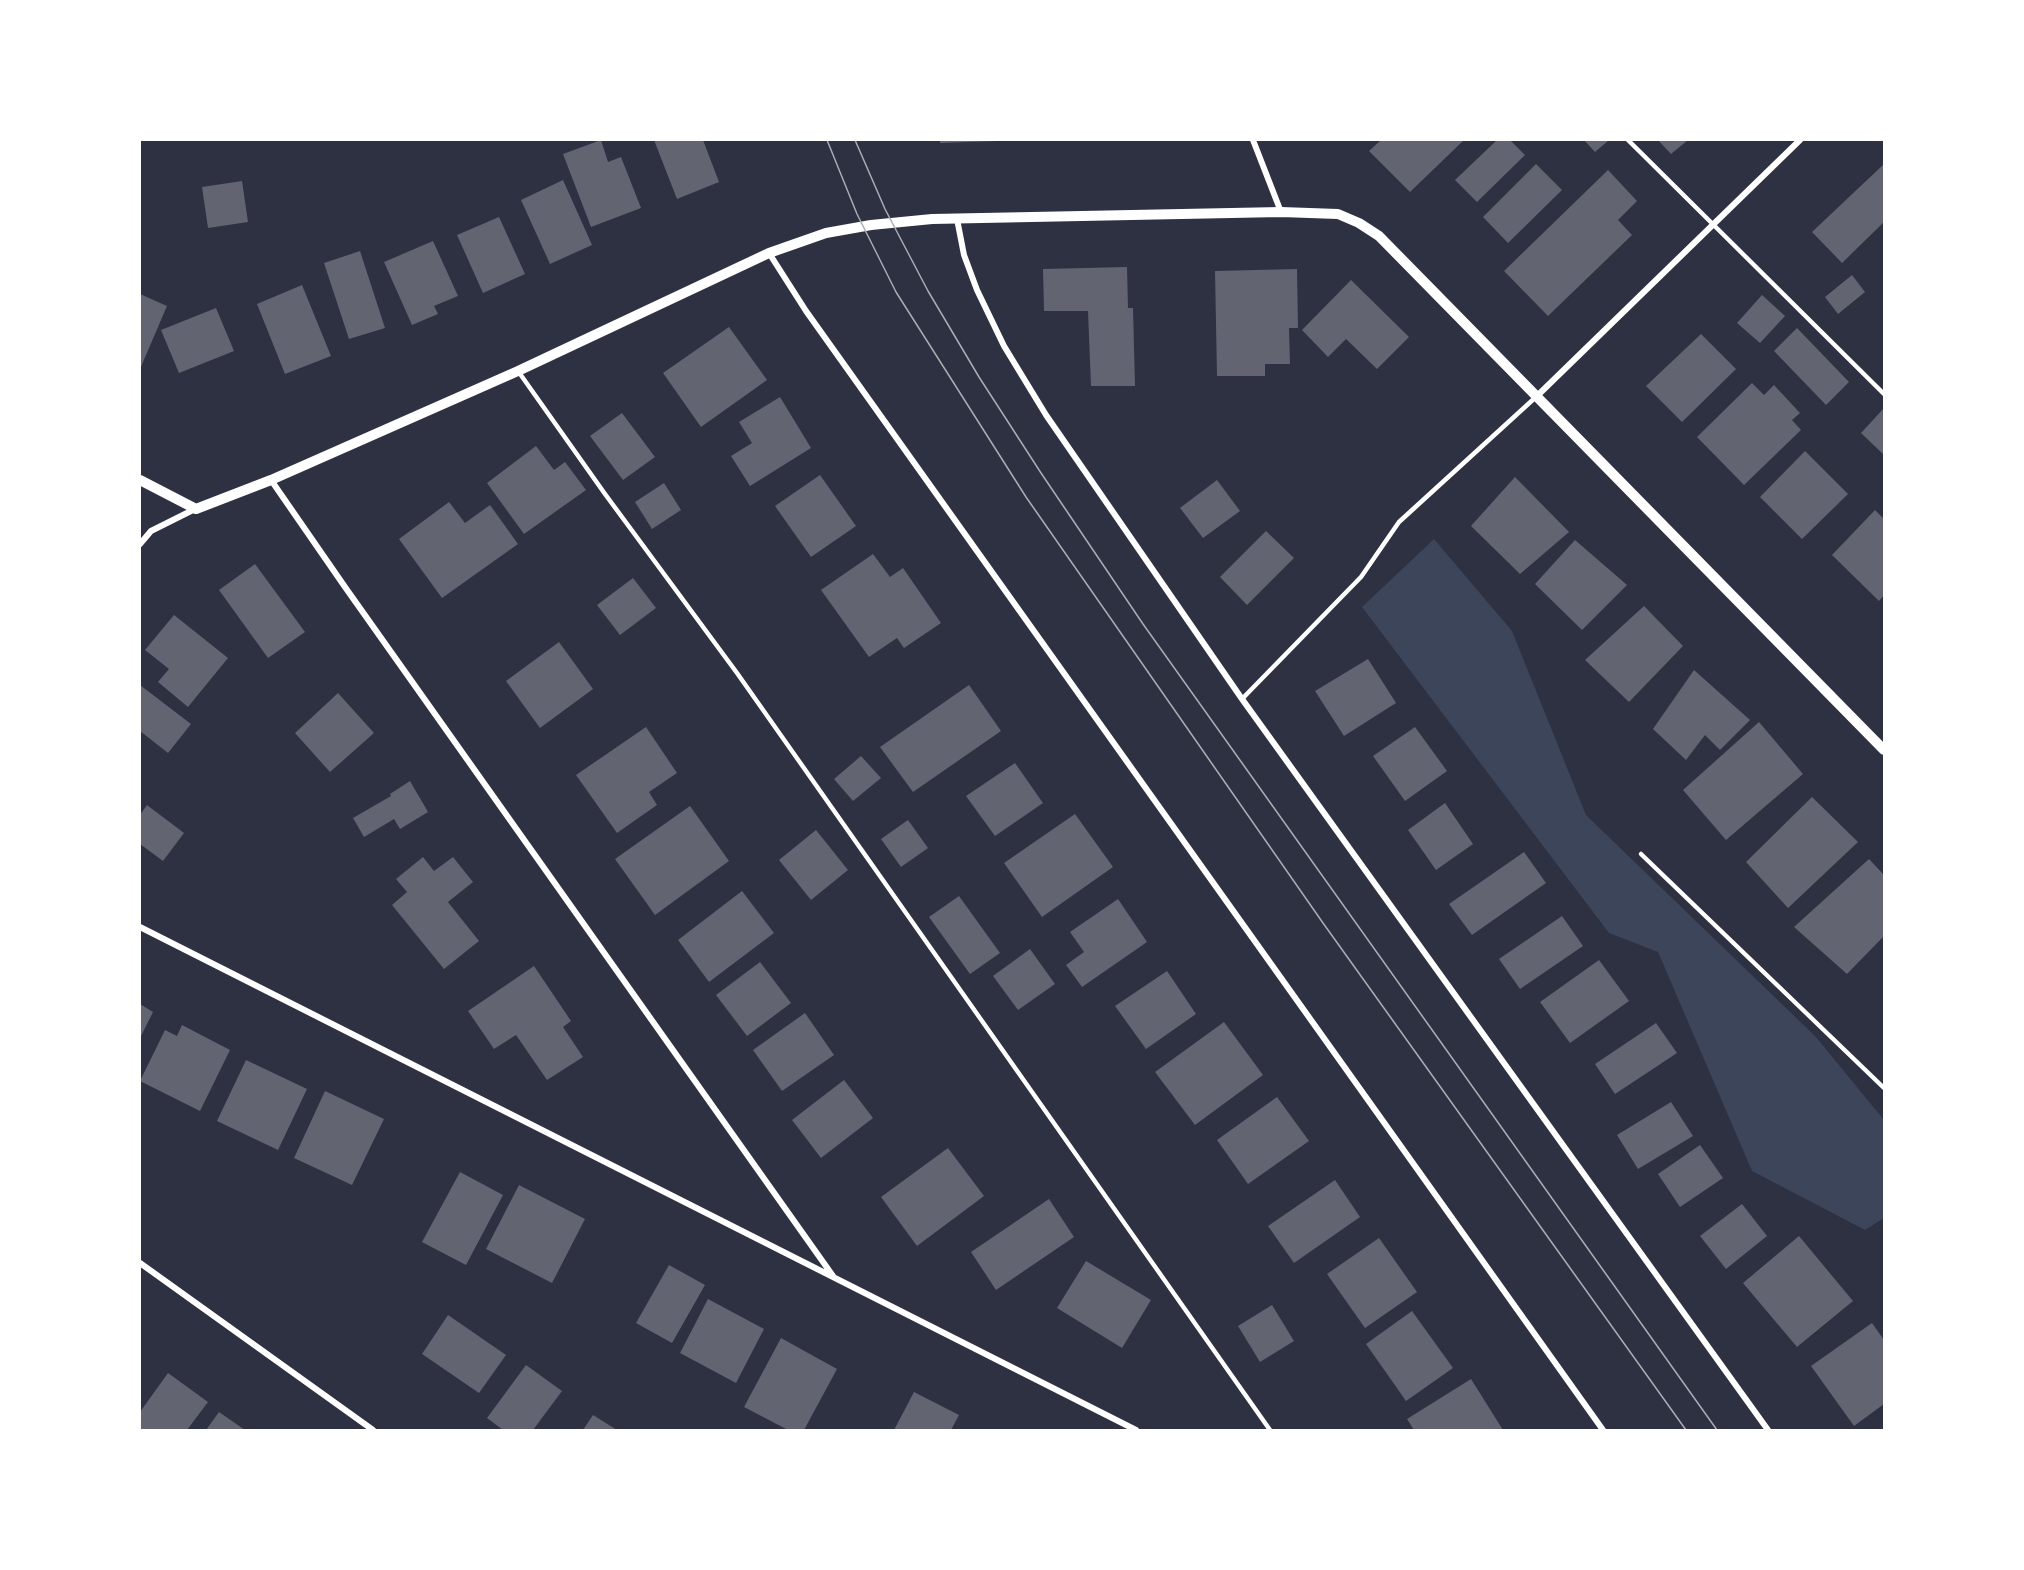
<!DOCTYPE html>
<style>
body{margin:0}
#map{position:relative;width:2024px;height:1570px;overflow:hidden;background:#2d3142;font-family:"Noto Serif",serif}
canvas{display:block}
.frame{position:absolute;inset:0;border:141px solid #fff;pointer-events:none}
</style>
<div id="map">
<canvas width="2024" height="1570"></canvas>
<div class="frame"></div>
</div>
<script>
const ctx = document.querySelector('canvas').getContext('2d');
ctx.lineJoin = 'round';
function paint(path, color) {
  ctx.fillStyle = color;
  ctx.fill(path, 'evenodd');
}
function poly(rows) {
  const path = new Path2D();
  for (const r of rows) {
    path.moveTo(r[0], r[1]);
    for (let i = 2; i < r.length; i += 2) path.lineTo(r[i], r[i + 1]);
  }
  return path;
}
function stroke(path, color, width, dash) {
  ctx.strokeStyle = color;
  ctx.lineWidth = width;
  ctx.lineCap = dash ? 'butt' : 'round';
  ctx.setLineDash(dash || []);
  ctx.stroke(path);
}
paint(poly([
 [1434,539,1512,631,1586,815,1816,1037,1884,1120,1884,1218,1865,1230,1752,1171,1658,952,1609,933,1362,607]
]), '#3c4559');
paint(poly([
 [601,140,608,162,621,157,641,208,591,227,563,154],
 [654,140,703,140,719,182,677,199],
 [940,140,998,140,998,141,940,143],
 [1381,140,1464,140,1410,192,1369,151],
 [1497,140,1510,140,1525,155,1477,202,1455,180],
 [1584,140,1609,140,1595,152],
 [1658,140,1688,140,1671,154],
 [1536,164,1562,190,1508,243,1483,217],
 [1884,164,1884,222,1842,263,1812,232],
 [1608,170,1637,201,1618,220,1632,235,1548,316,1504,271],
 [563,180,592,245,550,264,521,200],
 [242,181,248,222,208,228,202,187],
 [499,217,525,274,483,293,457,235],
 [433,241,458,296,434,306,438,314,412,325,384,262],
 [360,251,385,328,349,339,324,263],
 [1127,267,1128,308,1133,308,1135,386,1091,386,1088,311,1044,311,1043,269],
 [1297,269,1298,328,1289,328,1290,364,1265,364,1265,376,1217,376,1215,271],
 [1852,275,1865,292,1838,314,1825,297],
 [1351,280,1409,337,1377,369,1346,339,1328,357,1302,330],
 [302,285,331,356,285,374,257,304],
 [140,294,167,306,140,369],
 [1762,295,1785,316,1760,343,1737,323],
 [216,308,234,351,179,373,161,330],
 [729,327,767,380,701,427,663,373],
 [1797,328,1849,382,1826,405,1774,351],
 [1701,334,1736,369,1682,422,1646,386],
 [1752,383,1764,395,1774,385,1800,413,1792,420,1801,430,1744,485,1697,437],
 [780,397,811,448,750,486,731,456,752,443,739,422],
 [1884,408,1884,455,1861,433],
 [622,413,655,457,623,480,590,436],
 [536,446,554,470,565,462,586,490,524,534,487,483],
 [1805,451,1848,494,1802,539,1760,497],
 [820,475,856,526,811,557,775,506],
 [1515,477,1569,532,1520,574,1471,526],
 [1217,480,1240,511,1203,538,1180,508],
 [664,483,681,510,652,529,635,502],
 [449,502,465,523,490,505,518,544,442,598,399,539],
 [1875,510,1884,519,1884,595,1879,601,1832,555],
 [1266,531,1294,558,1247,605,1220,577],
 [1575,540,1627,585,1582,630,1535,584],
 [873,554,890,577,903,568,941,623,904,648,897,638,869,657,821,590],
 [255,564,305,632,268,658,219,590],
 [633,578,656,608,620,635,597,605],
 [1644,606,1683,646,1629,702,1585,660],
 [174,615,228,658,188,707,158,682,169,669,145,650],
 [559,642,593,689,540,728,506,681],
 [1368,659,1396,703,1344,736,1315,691],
 [1694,670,1750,720,1720,750,1705,735,1686,760,1653,729],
 [140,685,191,724,168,753,140,731],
 [969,685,1001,731,913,792,880,747],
 [338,693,374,733,330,772,295,733],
 [1759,722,1803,774,1726,840,1683,790],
 [646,727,677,773,649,792,657,805,617,833,576,775],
 [1415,727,1447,771,1405,801,1373,756],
 [861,756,881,778,853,801,834,779],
 [1015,763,1043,803,995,836,966,796],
 [410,781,428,812,400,829,394,819,364,837,353,818,391,796,390,794],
 [1812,797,1858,842,1788,908,1746,862],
 [1445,803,1473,844,1436,870,1408,830],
 [147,805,184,833,163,861,140,844,140,815],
 [690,806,729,861,655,915,615,859],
 [1075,814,1113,867,1042,917,1004,863],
 [908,820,928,848,901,867,881,839],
 [816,830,848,870,811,900,779,860],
 [1524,852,1546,883,1472,935,1449,904],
 [423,857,434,871,453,857,473,882,448,902,479,941,444,969,392,905,407,892,396,879],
 [1869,859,1884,875,1884,936,1847,974,1794,927],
 [742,891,774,933,709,982,678,940],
 [959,896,1000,953,970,974,929,917],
 [1118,899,1147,942,1082,987,1066,965,1084,952,1070,932],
 [1562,916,1583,946,1520,989,1499,959],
 [1030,949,1055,984,1018,1010,993,976],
 [1599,960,1629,1001,1570,1043,1540,1002],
 [760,962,791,1003,747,1036,716,995],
 [534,966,571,1021,563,1027,583,1057,547,1080,516,1035,494,1049,468,1011],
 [1167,971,1196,1014,1146,1049,1115,1006],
 [140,1004,153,1012,140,1038],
 [805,1013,834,1055,782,1091,753,1050],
 [1224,1022,1263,1075,1195,1125,1155,1072],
 [1656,1023,1677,1053,1615,1094,1595,1064],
 [182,1025,230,1050,200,1111,140,1081,165,1030,177,1036],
 [246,1060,307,1089,278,1150,217,1121],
 [844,1080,873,1118,821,1158,792,1120],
 [325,1091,384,1119,352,1185,294,1158],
 [1277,1097,1309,1141,1248,1184,1217,1140],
 [1671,1102,1693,1136,1638,1169,1617,1135],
 [1700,1145,1723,1178,1680,1207,1658,1174],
 [948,1148,984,1196,917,1246,881,1197],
 [460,1172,503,1195,466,1265,422,1242],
 [1335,1180,1360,1217,1294,1263,1268,1226],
 [519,1185,585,1219,552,1283,486,1249],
 [1049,1199,1074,1237,996,1290,971,1252],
 [1742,1204,1767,1236,1726,1269,1700,1236],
 [1799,1236,1853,1301,1797,1347,1743,1283],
 [1379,1238,1417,1292,1365,1328,1327,1274],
 [1086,1261,1151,1300,1122,1348,1057,1308],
 [669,1265,705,1285,672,1343,636,1323],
 [708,1299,764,1329,736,1383,680,1353],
 [1272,1305,1294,1341,1260,1362,1238,1326],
 [1412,1311,1453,1368,1406,1401,1366,1344],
 [448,1315,506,1355,479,1393,422,1354],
 [1872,1323,1884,1340,1884,1404,1854,1426,1811,1366],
 [781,1338,837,1369,804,1430,788,1430,744,1407],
 [526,1365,562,1391,533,1430,503,1430,487,1418],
 [168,1373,208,1402,187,1430,140,1430,140,1412],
 [1471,1379,1503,1430,1414,1430,1407,1419],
 [914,1392,959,1415,951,1430,894,1430],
 [219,1412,245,1430,206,1430],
 [593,1415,617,1430,583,1430]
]), '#626471');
stroke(poly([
 [1628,140,1884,394],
 [518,371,605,494,737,673,1270,1430],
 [1242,699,1361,577,1399,522,1537,396],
 [1641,854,1884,1088]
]), '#fff', 4.5);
stroke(poly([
 [1253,140,1281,212],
 [957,219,964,255,977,290,1004,346,1046,415,1242,699,1768,1430],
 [769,253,806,311,1603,1430],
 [1537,396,1800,140],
 [271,480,345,587,833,1276],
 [140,544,151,531,195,509],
 [140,927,1136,1430],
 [140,1263,373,1430]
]), '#fff', 6);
stroke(poly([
 [140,480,196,509,271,480,518,371,769,253,826,233,871,225,932,219,1281,212,1338,214,1359,223,1379,236,1884,750]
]), '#fff', 10);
stroke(poly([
 [827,140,857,214,896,292,1026,497,1323,923,1686,1430],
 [855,140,885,209,928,291,979,377,1041,473,1143,624,1717,1430]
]), '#abadb3', 1.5);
</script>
